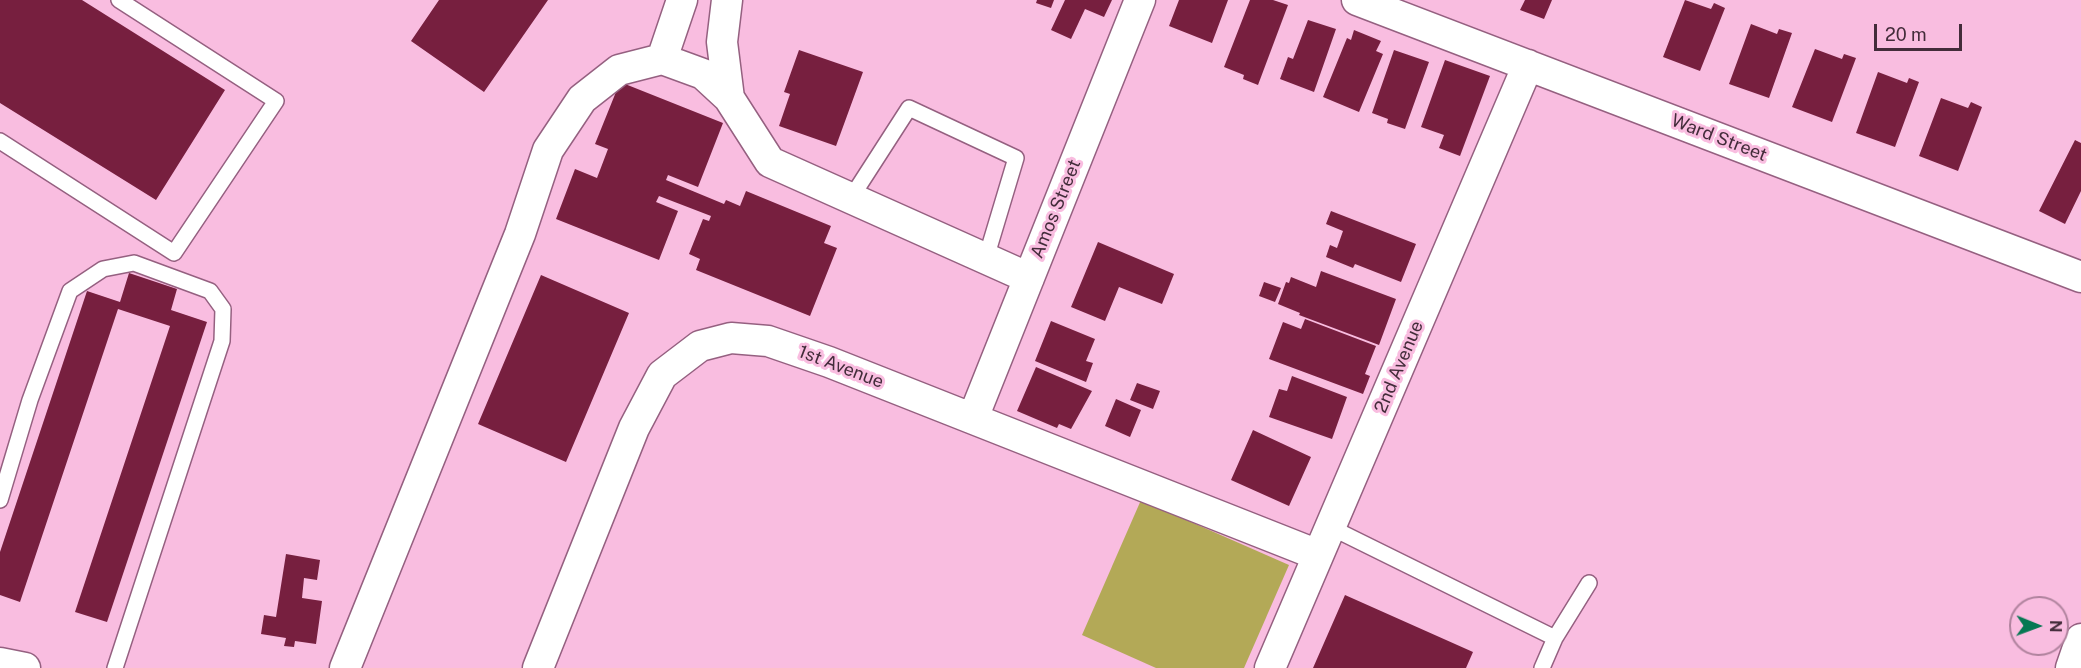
<!DOCTYPE html>
<style>
body{margin:0}
#map{position:relative;width:2081px;height:668px;overflow:hidden;background:#f9bde0;font-family:"Public Sans",sans-serif}
canvas{display:block}
.north{position:absolute;left:2009px;top:596px;width:60px;height:60px;box-sizing:border-box;background:#f9bde0;border:2px solid #b0839e;border-radius:50%;rotate:91deg;font-size:16px;font-weight:700;line-height:24px;text-align:center;color:#432c3a}
.north::after{content:'';display:block;margin:auto;width:21px;height:27px;background:#067853;clip-path:polygon(50% 0,100% 100%,50% 72%,0 100%)}
.scale{position:absolute;left:1874px;top:24px;width:88px;height:27px;box-sizing:border-box;border:3px solid #432c3a;border-top:0;padding-left:8px;font-size:18px;line-height:21px;white-space:nowrap;color:#432c3a;-webkit-text-stroke:4px #f9bde0;paint-order:stroke}
</style>
<div id="map">
<canvas width="2081" height="668"></canvas>
<div class="north">N</div>
<div class="scale">20 m</div>
</div>
<script>
const ctx = document.querySelector('canvas').getContext('2d');
ctx.lineJoin = 'round';
function paint(path, color) {
  ctx.fillStyle = color;
  ctx.fill(path, 'evenodd');
}
function poly(rows) {
  const path = new Path2D();
  for (const r of rows) {
    path.moveTo(r[0], r[1]);
    for (let i = 2; i < r.length; i += 2) path.lineTo(r[i], r[i + 1]);
  }
  return path;
}
function stroke(path, color, width, dash) {
  ctx.strokeStyle = color;
  ctx.lineWidth = width;
  ctx.lineCap = dash ? 'butt' : 'round';
  ctx.setLineDash(dash || []);
  ctx.stroke(path);
}
function label(font, color, halo, rows, align = 'center') {
  ctx.font = font + ' "Public Sans",sans-serif';
  ctx.lineWidth = 6;
  ctx.setLineDash([]);
  ctx.textBaseline = 'middle';
  ctx.strokeStyle = halo;
  ctx.fillStyle = color;
  for (const [text, x, y, turn = 0] of rows) {
    ctx.save();
    ctx.translate(x, y);
    ctx.rotate((+turn || 0) * Math.PI / 180);
    ctx.textAlign = isNaN(turn) ? turn : align;
    if (halo) ctx.strokeText(text, 0, 0);
    ctx.fillText(text, 0, 0);
    ctx.restore();
  }
}
paint(poly([
 [1141,500,1289,565,1244,668,1156,668,1082,635]
]), '#b3a957');
paint(poly([
 [0,0,82,0,225,90,156,200,0,103],
 [439,0,548,0,484,92,411,41],
 [1037,0,1054,0,1051,8,1036,3],
 [1065,0,1112,0,1104,17,1085,9,1071,39,1051,30],
 [1179,0,1228,0,1212,43,1169,26],
 [1250,0,1273,0,1288,5,1258,85,1243,79,1244,75,1224,67],
 [1525,0,1552,0,1544,19,1520,10],
 [1685,0,1711,9,1714,3,1725,8,1700,71,1663,57],
 [1308,20,1336,29,1314,92,1280,79,1288,57,1293,59],
 [1751,24,1777,34,1779,29,1792,33,1769,98,1729,84],
 [1354,30,1381,41,1376,51,1383,54,1359,112,1323,97,1347,38,1351,40],
 [1815,49,1842,59,1844,54,1856,58,1832,122,1792,107],
 [799,50,863,72,836,146,779,126,790,94,784,92],
 [1394,50,1429,62,1405,129,1387,123,1388,119,1372,113],
 [1445,60,1490,76,1460,156,1439,148,1444,135,1421,127],
 [1878,72,1907,83,1909,78,1919,82,1895,147,1856,133],
 [620,82,723,123,698,187,668,175,666,180,724,204,726,200,740,206,746,191,831,226,824,243,837,248,810,316,696,270,700,259,689,254,703,219,709,221,711,216,659,196,656,202,678,211,659,260,556,219,575,169,597,178,608,149,595,144],
 [1941,98,1968,108,1971,102,1982,107,1958,171,1919,156],
 [2075,140,2081,143,2081,191,2065,224,2039,211],
 [1331,211,1416,244,1401,282,1355,264,1353,268,1326,257,1330,245,1337,248,1343,231,1326,224],
 [1098,242,1174,274,1162,304,1119,287,1105,321,1071,307],
 [1321,271,1396,299,1379,345,1299,315,1300,313,1278,304,1286,282,1289,283,1291,277,1316,287],
 [129,273,177,289,171,310,207,322,107,622,75,612,170,326,118,309,20,602,0,595,0,552,87,291,120,302],
 [541,275,629,313,566,462,478,424],
 [1264,282,1281,288,1275,302,1259,296],
 [1305,319,1376,346,1365,374,1370,376,1363,394,1269,359,1283,322,1301,329],
 [1051,321,1095,339,1086,361,1093,363,1086,382,1035,361],
 [1036,367,1092,391,1071,429,1059,424,1057,428,1017,411],
 [1292,376,1347,397,1332,439,1269,417,1279,389,1287,391],
 [1137,383,1160,391,1153,409,1130,400],
 [1116,399,1141,410,1130,437,1105,426],
 [1253,430,1311,457,1289,506,1231,480],
 [286,554,320,560,317,580,304,578,302,598,322,601,316,644,295,641,294,647,284,646,286,638,261,634,264,615,276,617],
 [1345,595,1473,652,1466,668,1313,668]
]), '#771f3f');
const lane = poly([
 [0,141,174,253,276,101,119,0],
 [851,198,909,108,1016,158,986,258],
 [0,500,30,400,70,291,103,269,134,263,210,291,223,309,222,341,115,668],
 [1330,527,1555,638,1542,668],
 [1555,638,1589,583]
]);
const street = poly([
 [727,0,722,42,729,98,770,162,1029,278],
 [1357,0,2081,277],
 [662,59,682,0],
 [973,418,1140,0],
 [0,663,25,668],
 [345,668,520,234,548,150,582,99,619,70,662,59,703,74,729,98],
 [538,668,634,428,662,375,700,346,731,338,768,341,829,362,1318,555],
 [1270,668,1528,65],
 [2071,668,2081,639]
]);
stroke(lane, '#956080', 18);
stroke(street, '#956080', 33);
stroke(lane, '#fff', 15);
stroke(street, '#fff', 30);
label('18px', '#432c3a', '#f9bde0', [
 ["Ward Street",1719,138,21],
 ["Amos Street",1056,209,-68],
 ["1st Avenue",841,367,21],
 ["2nd Avenue",1399,367,-67]
]);
</script>
